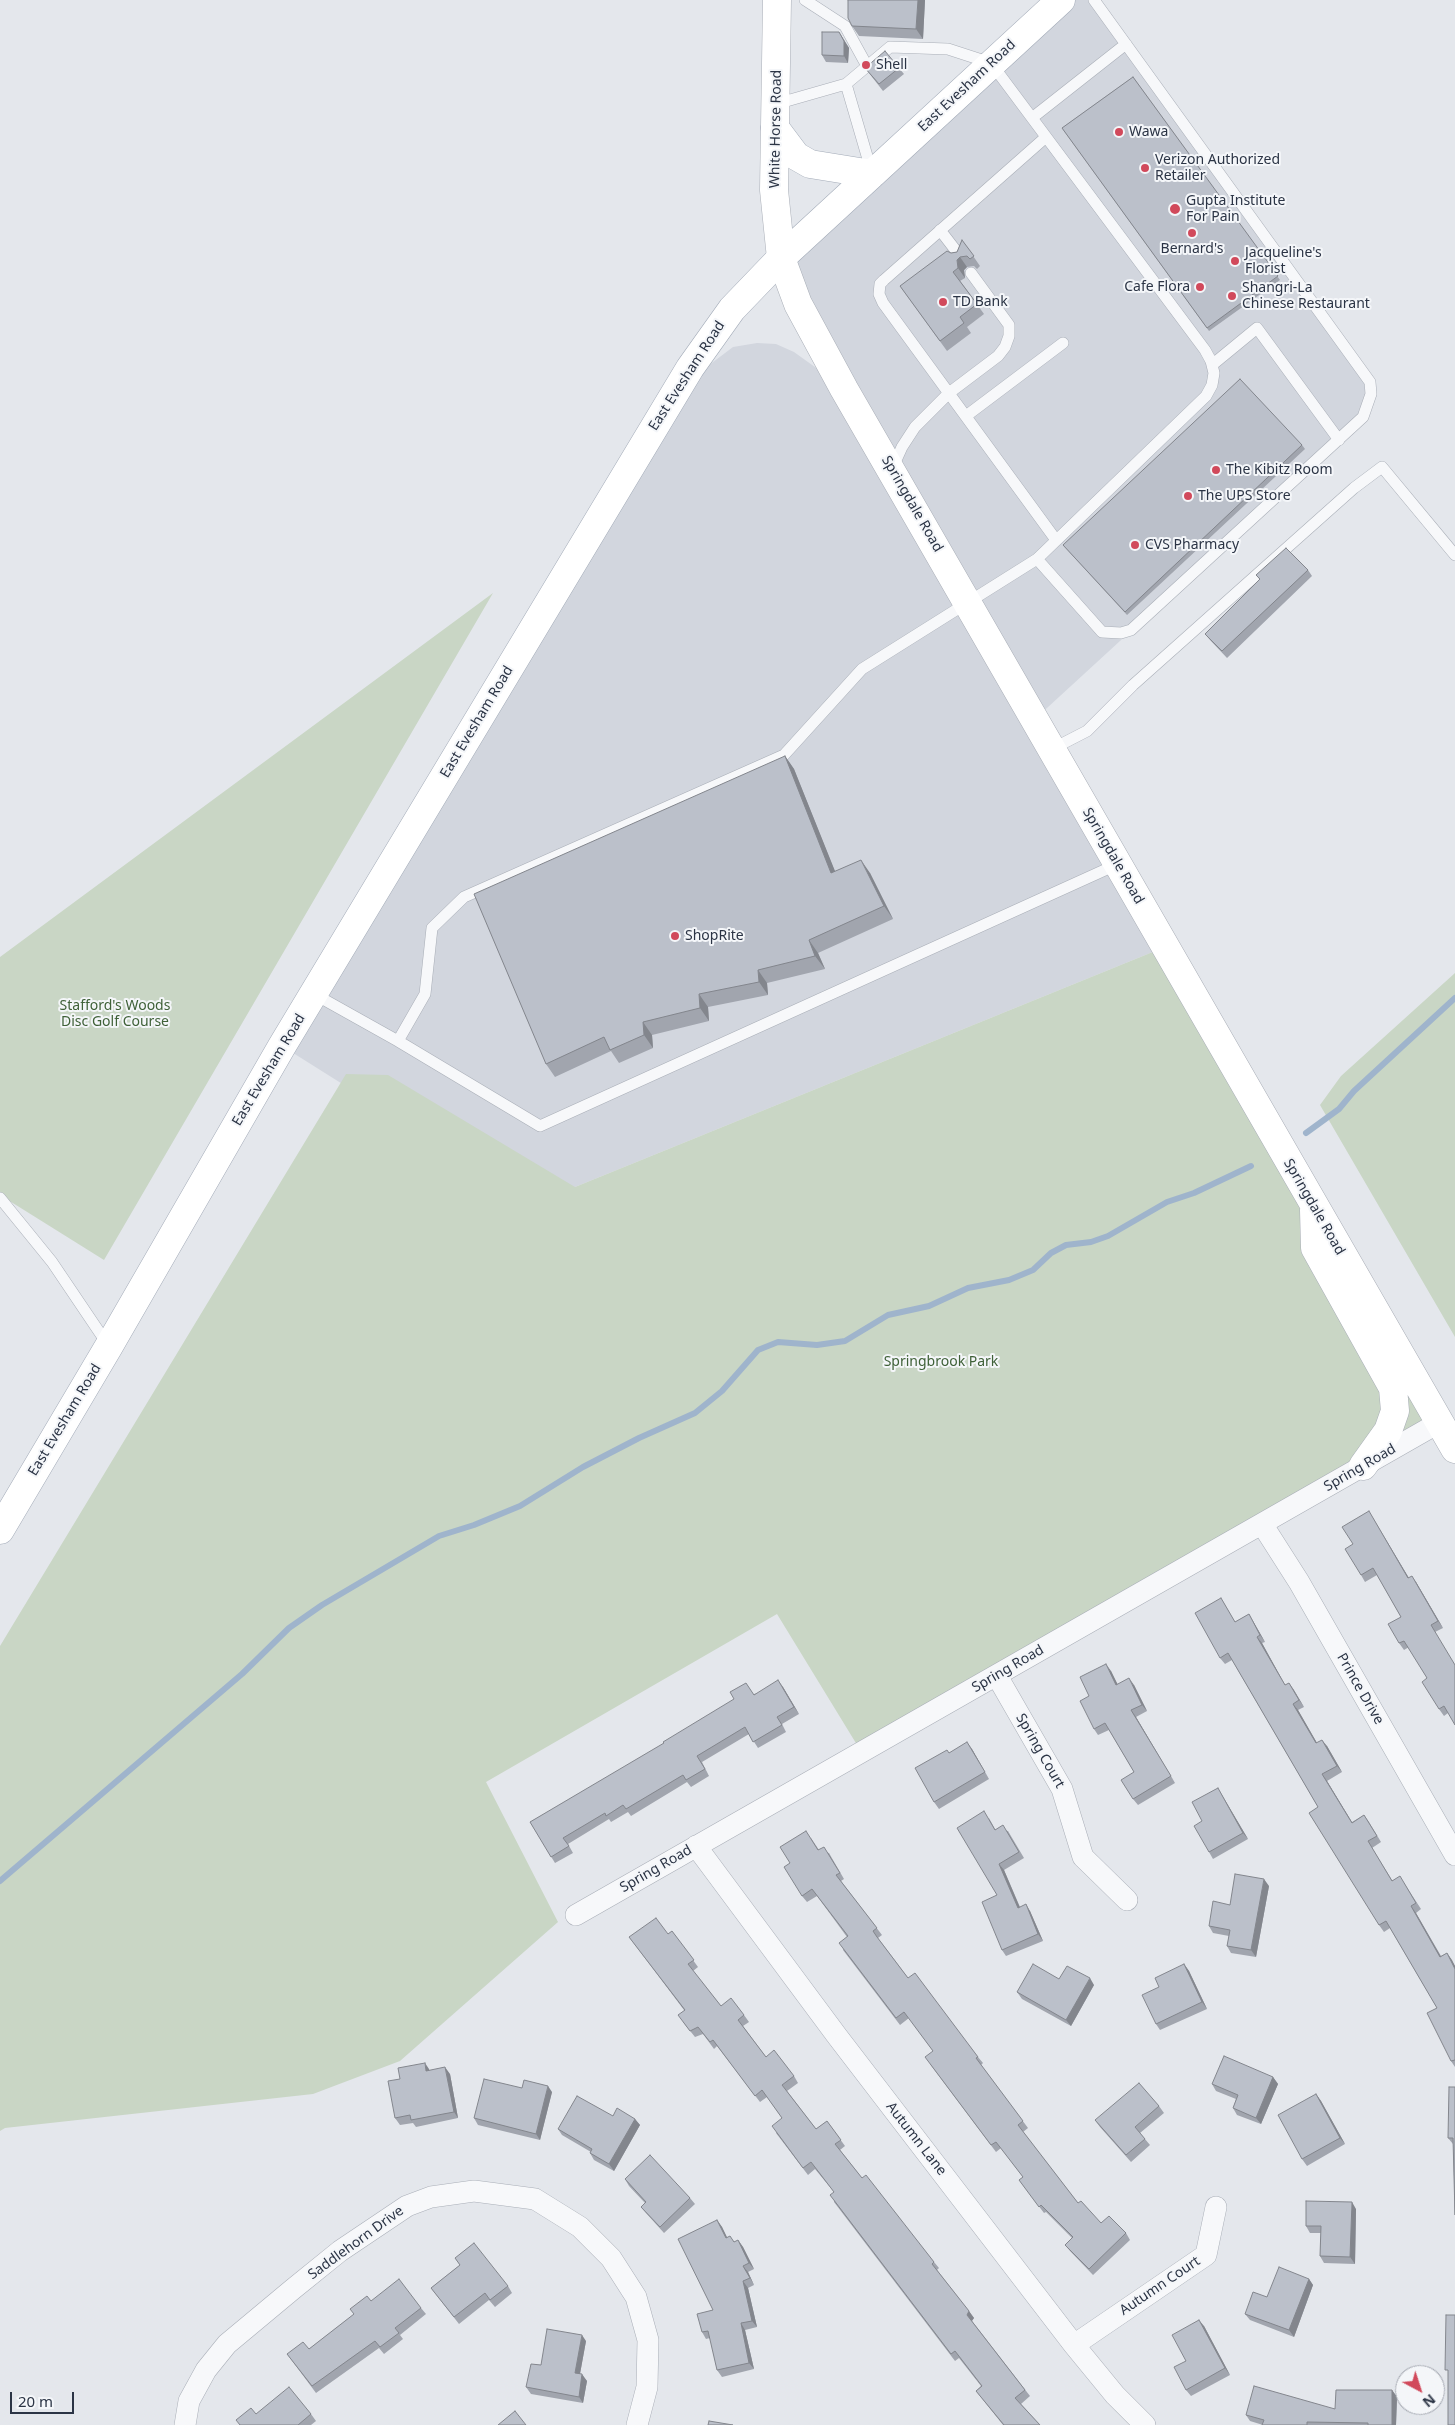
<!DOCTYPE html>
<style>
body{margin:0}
#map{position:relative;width:1455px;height:2425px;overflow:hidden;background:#e4e7ec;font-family:"Noto Sans",sans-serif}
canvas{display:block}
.north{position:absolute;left:1395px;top:2365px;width:50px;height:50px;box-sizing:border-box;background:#f4f6f9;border:1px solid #a4a8b1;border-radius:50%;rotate:140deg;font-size:14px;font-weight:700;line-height:20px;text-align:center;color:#2b3445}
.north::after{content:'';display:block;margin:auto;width:18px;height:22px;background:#d1495b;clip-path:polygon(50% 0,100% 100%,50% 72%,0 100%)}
.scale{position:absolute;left:10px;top:2392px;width:64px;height:22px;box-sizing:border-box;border:2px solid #2b3445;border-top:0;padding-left:6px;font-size:15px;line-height:18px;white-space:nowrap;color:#2b3445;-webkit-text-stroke:4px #f4f6f9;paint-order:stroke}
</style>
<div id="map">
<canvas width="1455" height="2425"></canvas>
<div class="north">N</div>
<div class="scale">20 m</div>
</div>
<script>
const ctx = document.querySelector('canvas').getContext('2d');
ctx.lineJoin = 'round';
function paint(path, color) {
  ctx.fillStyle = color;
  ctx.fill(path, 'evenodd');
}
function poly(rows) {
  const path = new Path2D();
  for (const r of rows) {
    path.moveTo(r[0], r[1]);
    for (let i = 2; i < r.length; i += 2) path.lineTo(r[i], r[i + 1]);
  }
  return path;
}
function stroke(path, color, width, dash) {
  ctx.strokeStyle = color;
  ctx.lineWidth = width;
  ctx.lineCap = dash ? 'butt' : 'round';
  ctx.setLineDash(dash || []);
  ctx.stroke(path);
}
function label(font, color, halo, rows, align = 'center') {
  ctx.font = font + ' "Noto Sans",sans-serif';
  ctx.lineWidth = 4;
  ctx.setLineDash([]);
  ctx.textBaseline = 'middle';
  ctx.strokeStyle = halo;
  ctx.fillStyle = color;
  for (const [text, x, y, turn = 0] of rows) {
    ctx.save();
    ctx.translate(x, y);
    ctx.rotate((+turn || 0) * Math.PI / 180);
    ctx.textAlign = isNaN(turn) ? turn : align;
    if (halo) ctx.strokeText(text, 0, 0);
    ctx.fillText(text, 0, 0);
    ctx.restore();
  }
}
paint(poly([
 [1061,0,1094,0,1370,382,1368,406,1339,440,1035,719,1165,947,575,1187,557,1219,282,1046,676,390,733,347,757,343,776,344,794,352,840,385,781,258]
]), '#d2d6de');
paint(poly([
 [493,593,104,1260,0,1195,0,957],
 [1165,947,1440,1422,862,1753,777,1614,486,1782,558,1922,400,2061,313,2094,5,2128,0,2131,0,1646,346,1074,388,1075,575,1187],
 [1455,973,1455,1337,1320,1105,1341,1076]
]), '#c9d6c5');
stroke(poly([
 [1306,1133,1339,1109,1354,1091,1455,998],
 [0,1881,242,1674,289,1628,322,1605,439,1536,474,1525,520,1506,583,1467,639,1438,695,1413,722,1391,758,1350,778,1342,817,1345,845,1341,888,1315,929,1306,968,1288,1009,1280,1033,1270,1051,1253,1066,1245,1091,1242,1108,1236,1167,1202,1194,1193,1251,1166]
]), '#9fb4cc', 6);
const lane = poly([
 [805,0,845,26,867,66],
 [776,104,846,84],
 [1032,118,1126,44],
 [1046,137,884,280,880,284,879,294,883,303,1056,540],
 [940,230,960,256],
 [1212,365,1257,328,1339,440],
 [966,416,1063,343],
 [892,469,902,447,915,427,949,393,998,356,1005,347,1009,336,1009,325,971,273],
 [1037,559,1102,632,1121,633,1131,630,1363,417,1371,394,1370,382,1094,0],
 [1052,749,1087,731,1133,685,1354,488,1382,467,1455,555],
 [314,994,398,1041,425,994,432,928,464,897,784,755,862,669,1037,559,1206,396,1212,385,1214,373,1211,361,1205,350,991,63,948,49,890,47,846,84,872,173],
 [398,1041,540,1126,1118,864],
 [0,1198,52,1262,108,1345]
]);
const street = poly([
 [1262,1524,1299,1582,1455,1855],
 [997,1676,1062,1789,1083,1857,1127,1900],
 [696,1846,837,2036,1074,2345,1115,2395,1145,2425],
 [576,1915,1440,1422],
 [1074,2345,1206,2255,1216,2207],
 [185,2425,189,2401,206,2370,227,2344,293,2289,340,2251,407,2206,431,2197,474,2191,535,2199,580,2227,611,2258,636,2297,648,2340,647,2387,637,2425]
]);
const secondary = poly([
 [777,0,774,190,781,258,798,304,844,389,1455,1449],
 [1314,1210,1315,1248,1393,1388,1395,1411,1388,1431,1363,1466]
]);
const primary = poly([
 [775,128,796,156,810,164,872,174],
 [0,1530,109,1346,282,1046,690,368,732,309,781,258,1061,0]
]);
stroke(lane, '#a9aeb7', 12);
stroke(street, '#a9aeb7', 22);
stroke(secondary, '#a9aeb7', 29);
stroke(primary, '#a3abb8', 29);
stroke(lane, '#f7f8fa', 11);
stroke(street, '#f7f8fa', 21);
stroke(secondary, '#fff', 28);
stroke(primary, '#fff', 28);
paint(poly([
 [848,0,925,0,923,39,859,36,852,26],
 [839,32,849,48,848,63,826,62,822,55],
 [865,68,899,68,904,74,883,91],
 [1133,77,1280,280,1209,331,1062,128],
 [962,240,980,266,977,269,974,266,967,267,964,270,965,278,960,281,984,314,967,327,971,333,947,351,900,286,951,253,957,252],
 [1302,445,1305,449,1127,615,1063,545],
 [1308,570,1312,576,1227,658,1210,640,1205,634,1260,580,1256,575],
 [785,756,794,769,835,872,870,873,893,919,818,953,825,969,767,983,768,995,708,1007,709,1021,652,1035,653,1048,619,1063,611,1051,555,1077,546,1064],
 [1373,1518,1409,1578,1416,1582,1443,1628,1435,1632,1448,1713,1444,1716,1439,1709,1427,1678,1409,1647,1404,1650,1399,1643,1401,1617,1377,1575,1365,1582,1361,1575,1353,1544],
 [1221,1598,1235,1622,1249,1614,1265,1642,1262,1643,1285,1685,1289,1683,1304,1707,1298,1710,1317,1743,1327,1746,1342,1772,1327,1781,1352,1822,1364,1815,1369,1822,1381,1842,1372,1848,1392,1880,1404,1883,1421,1909,1416,1913,1441,1956,1447,1953,1455,1966,1455,2067,1451,2061,1437,2008,1390,1928,1384,1932,1379,1925,1318,1807,1232,1660,1225,1664,1220,1658],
 [1111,1671,1117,1684,1134,1685,1147,1711,1136,1717,1175,1783,1138,1805,1133,1799,1134,1772,1109,1730,1098,1735,1094,1729,1089,1696],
 [783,1687,799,1714,782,1724,786,1732,758,1748,749,1734,702,1762,709,1776,691,1787,687,1782,631,1816,628,1812,611,1822,609,1819,568,1844,573,1853,555,1863,530,1822,754,1694],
 [972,1749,989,1779,939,1809,934,1802,949,1753],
 [1218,1788,1222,1795,1248,1839,1213,1859,1209,1852,1202,1821],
 [989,1818,995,1829,1008,1831,1024,1858,1004,1870,1020,1907,1030,1911,1043,1941,1006,1956,1002,1950,997,1895],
 [811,1838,819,1850,829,1853,844,1879,841,1881,882,1935,878,1938,908,1978,978,2057,983,2063,981,2065,1028,2128,1023,2132,1078,2203,1101,2223,1126,2233,1130,2240,1093,2275,1070,2251,1065,2245,1072,2238,1046,2212,1044,2213,1019,2180,1023,2177,1001,2148,996,2152,930,2064,933,2051,909,2018,900,2025,843,1950,847,1937,817,1896,807,1902,802,1896,790,1863],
 [1269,1886,1256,1957,1231,1953,1227,1946,1229,1936,1213,1933,1209,1926,1230,1905],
 [672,1931,698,1967,693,1971,721,2006,744,2015,749,2022,743,2026,766,2057,794,2076,798,2083,787,2091,816,2129,827,2121,845,2146,840,2150,862,2178,934,2262,939,2268,937,2270,974,2318,972,2321,1030,2396,1021,2404,1040,2425,1003,2425,976,2391,981,2386,959,2358,955,2361,834,2202,834,2192,815,2169,808,2175,776,2133,782,2118,767,2097,760,2102,717,2046,714,2049,703,2034,695,2037,683,2022,684,2010,629,1937,668,1934],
 [1184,1964,1189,1971,1207,2009,1160,2030,1156,2024,1159,1987],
 [1059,1979,1094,1985,1071,2026,1022,1999,1017,1992],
 [429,2070,450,2074,458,2118,416,2127,413,2123,400,2125,395,2118,400,2079],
 [1273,2077,1278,2084,1261,2124,1237,2115,1233,2108,1236,2099,1216,2091,1212,2084],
 [1455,2087,1455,2215,1453,2144,1448,2138],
 [522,2088,552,2092,540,2140,478,2125,474,2118],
 [1316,2094,1321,2101,1345,2144,1307,2166,1302,2159],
 [1159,2106,1164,2113,1140,2133,1150,2145,1131,2162,1100,2127,1095,2120],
 [613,2116,635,2119,640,2125,614,2171,594,2160,590,2153,591,2152,562,2135,558,2129],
 [625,2179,690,2198,695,2204,664,2233,646,2213,641,2207,645,2203,629,2186],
 [1356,2209,1355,2264,1324,2263,1320,2256,1321,2233,1310,2233,1306,2226],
 [717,2220,722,2227,727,2237,735,2242,738,2240,743,2247,754,2269,748,2272,754,2285,748,2288,757,2327,745,2330,754,2369,722,2377,717,2370,710,2338,706,2339,702,2332,713,2310],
 [455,2258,508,2286,512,2293,495,2307,489,2300,459,2324,431,2288,460,2265],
 [1309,2279,1313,2285,1294,2337,1250,2320,1245,2314,1267,2297],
 [371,2301,421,2308,426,2314,400,2335,403,2339,384,2354,379,2348,316,2393,287,2354,309,2349],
 [1204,2326,1230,2375,1191,2396,1186,2390,1186,2361],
 [586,2341,580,2374,587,2381,583,2403,531,2394,526,2387,541,2365],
 [1392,2390,1397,2397,1396,2425,1263,2425,1250,2421,1246,2415,1335,2409],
 [256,2414,311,2414,316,2421,311,2425,239,2425]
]), '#a1a5ae');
paint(poly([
 [918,0,925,0,923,39,916,29],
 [839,32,849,48,848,63,844,56],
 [960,257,967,267,964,270,965,278,958,268,957,260],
 [785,756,794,769,841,886,831,873],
 [861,860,870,873,893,919,884,906],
 [809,940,818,953,825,969,815,956],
 [758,970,767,983,768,995,759,982],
 [699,994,708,1007,709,1021,700,1008],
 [643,1022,652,1035,653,1048,644,1035],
 [1369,1511,1373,1518,1413,1585,1408,1578],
 [1412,1576,1416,1582,1443,1628,1438,1621],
 [1249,1614,1265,1642,1260,1635],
 [1257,1637,1262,1643,1289,1692,1285,1685],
 [1106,1664,1111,1671,1121,1691,1116,1685],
 [1129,1678,1134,1685,1147,1711,1142,1705],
 [778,1680,783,1687,799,1714,794,1707],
 [1289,1683,1294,1690,1304,1707,1299,1700],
 [1293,1704,1298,1710,1321,1750,1316,1743],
 [1131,1710,1136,1717,1175,1783,1171,1776],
 [1322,1740,1327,1746,1342,1772,1337,1766],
 [967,1742,972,1749,989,1779,985,1772],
 [1322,1774,1327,1781,1356,1829,1352,1823],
 [1218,1788,1222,1795,1248,1839,1243,1833],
 [999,1864,1004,1870,1023,1915,1018,1908],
 [1264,1879,1269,1886,1256,1957,1251,1950],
 [1026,1904,1030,1911,1043,1941,1038,1934],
 [1411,1906,1416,1913,1445,1964,1440,1957],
 [1447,1953,1452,1960,1455,1966,1455,1969],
 [1184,1964,1189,1971,1207,2009,1202,2002],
 [1090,1978,1094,1985,1071,2026,1066,2020],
 [425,2063,429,2069,431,2077,426,2071],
 [445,2067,450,2074,458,2118,454,2112],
 [1273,2077,1278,2084,1261,2124,1256,2118],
 [548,2086,552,2092,540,2140,536,2134],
 [1316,2094,1321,2101,1345,2144,1340,2138],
 [635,2119,640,2125,614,2171,609,2164],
 [1352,2202,1356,2209,1355,2264,1350,2257],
 [717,2220,722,2227,730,2244,726,2238],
 [738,2240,743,2247,754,2269,749,2263],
 [743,2266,748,2272,754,2285,750,2278],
 [1309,2279,1313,2285,1294,2337,1289,2330],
 [743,2281,748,2288,757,2327,752,2321],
 [969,2311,974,2318,971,2322,967,2315],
 [1199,2320,1204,2326,1230,2375,1225,2368],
 [741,2323,745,2330,754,2369,749,2363],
 [582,2335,586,2341,579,2379,575,2373],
 [582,2374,587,2381,583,2403,579,2397],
 [1392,2390,1397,2397,1396,2425,1392,2425]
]), '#83868d');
const building = poly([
 [848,0,918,0,916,29,852,26,848,18,848,0],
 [822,32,839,32,844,41,844,56,822,55,822,32],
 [885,51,899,68,879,84,865,68,885,51],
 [1133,77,1278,276,1207,328,1062,128,1133,77],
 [962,240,974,256,970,259,967,256,960,257,957,260,958,268,953,272,977,304,960,317,964,323,940,341,900,286,947,251,951,253,957,252,962,240],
 [1240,379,1302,445,1125,612,1063,545,1240,379],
 [1286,548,1308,570,1222,651,1205,634,1260,579,1256,575,1286,548],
 [785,756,831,873,861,860,884,906,809,940,815,956,758,970,759,982,699,994,700,1008,643,1022,644,1035,610,1050,604,1037,546,1064,474,894,785,756],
 [1369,1511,1408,1578,1412,1576,1438,1621,1431,1625,1455,1665,1455,1725,1444,1706,1439,1709,1422,1682,1427,1678,1404,1641,1399,1643,1388,1624,1401,1617,1373,1568,1361,1575,1345,1549,1353,1544,1342,1527,1369,1511],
 [1221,1598,1235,1622,1249,1614,1260,1635,1257,1637,1285,1685,1289,1683,1299,1700,1293,1704,1316,1743,1322,1740,1337,1766,1322,1774,1352,1823,1364,1815,1377,1836,1368,1841,1392,1881,1400,1876,1416,1903,1411,1906,1440,1957,1447,1953,1455,1969,1455,2060,1451,2061,1427,2013,1437,2008,1386,1921,1379,1925,1309,1813,1318,1807,1228,1653,1220,1658,1195,1613,1221,1598],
 [1106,1664,1116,1685,1129,1678,1142,1705,1131,1710,1171,1776,1133,1799,1121,1780,1134,1772,1105,1723,1094,1729,1080,1701,1089,1696,1080,1677,1106,1664],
 [778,1680,794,1707,777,1717,782,1725,753,1742,745,1727,697,1756,705,1769,686,1780,683,1775,626,1809,623,1805,606,1816,605,1813,563,1838,569,1846,551,1857,530,1822,664,1743,663,1742,734,1699,730,1692,746,1683,754,1695,778,1680],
 [967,1742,985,1772,934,1802,915,1768,947,1750,949,1753,967,1742],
 [1218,1788,1243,1833,1209,1852,1194,1826,1202,1821,1192,1802,1218,1788],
 [984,1811,995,1830,1003,1825,1019,1852,999,1864,1018,1908,1026,1904,1038,1934,1002,1950,982,1902,997,1895,957,1828,984,1811],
 [806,1831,818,1850,824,1847,840,1873,836,1875,877,1928,873,1931,877,1937,908,1978,915,1973,978,2057,976,2058,1023,2121,1018,2125,1078,2203,1081,2201,1101,2223,1109,2216,1126,2233,1089,2269,1065,2245,1073,2237,1041,2205,1039,2207,1019,2180,1023,2177,996,2142,991,2145,925,2057,933,2051,904,2012,896,2018,839,1943,848,1936,812,1889,802,1896,784,1867,790,1863,780,1847,806,1831],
 [1235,1874,1264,1879,1251,1950,1227,1946,1230,1930,1209,1926,1213,1901,1230,1905,1235,1874],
 [656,1918,668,1934,672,1931,694,1960,688,1964,721,2006,731,1998,744,2015,738,2020,766,2057,774,2050,794,2076,782,2085,816,2129,827,2121,841,2140,835,2144,862,2178,866,2175,934,2262,932,2264,969,2311,967,2315,1025,2390,1015,2398,1040,2425,1004,2425,976,2391,982,2386,955,2351,951,2354,830,2195,834,2192,811,2162,803,2168,772,2126,782,2118,762,2090,755,2096,713,2040,710,2042,698,2027,690,2031,678,2015,685,2010,629,1937,656,1918],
 [1033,1964,1059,1979,1067,1966,1090,1978,1066,2020,1017,1992,1033,1964],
 [1184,1964,1202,2002,1156,2024,1142,1995,1159,1987,1155,1978,1184,1964],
 [1224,2056,1273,2077,1256,2118,1233,2108,1238,2095,1212,2084,1224,2056],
 [425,2063,426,2071,445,2067,454,2112,411,2120,410,2115,395,2118,388,2081,400,2079,398,2068,425,2063],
 [484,2079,522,2088,524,2080,548,2086,536,2134,474,2118,484,2079],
 [1139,2083,1159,2106,1135,2127,1145,2139,1126,2155,1095,2120,1139,2083],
 [1449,2087,1455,2087,1455,2215,1453,2138,1448,2138,1449,2087],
 [1316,2094,1340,2138,1302,2159,1278,2115,1316,2094],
 [577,2096,613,2116,617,2108,635,2119,609,2164,590,2153,592,2149,558,2129,577,2096],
 [650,2155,690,2198,660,2227,641,2207,646,2202,625,2179,650,2155],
 [1306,2201,1352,2202,1350,2257,1320,2256,1321,2226,1306,2226,1306,2201],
 [717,2220,726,2238,730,2236,734,2242,738,2240,749,2263,743,2266,750,2278,743,2281,752,2321,741,2323,749,2363,717,2370,708,2331,702,2332,697,2314,713,2310,678,2239,717,2220],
 [474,2243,508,2286,490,2300,485,2293,454,2317,431,2288,460,2265,455,2258,474,2243],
 [1279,2267,1309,2279,1289,2330,1245,2314,1253,2292,1267,2297,1279,2267],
 [399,2279,421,2308,395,2328,399,2333,380,2347,375,2341,312,2386,287,2354,303,2342,309,2349,354,2314,350,2309,367,2296,371,2301,399,2279],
 [1446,2315,1455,2315,1455,2425,1448,2425,1448,2370,1445,2370,1446,2315],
 [1199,2320,1225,2368,1186,2390,1174,2367,1186,2361,1172,2335,1199,2320],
 [547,2329,582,2335,575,2373,582,2374,579,2397,526,2387,531,2364,541,2365,547,2329],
 [1254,2386,1335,2409,1336,2390,1392,2390,1392,2425,1368,2425,1368,2423,1307,2422,1307,2425,1262,2425,1264,2420,1246,2415,1254,2386],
 [289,2387,311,2414,298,2425,240,2425,236,2420,251,2408,256,2414,289,2387],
 [515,2411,526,2425,498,2425,515,2411],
 [709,2421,733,2425,708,2425,709,2421]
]);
paint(building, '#bbc0ca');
stroke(building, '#83868d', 1);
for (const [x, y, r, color] of [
 [866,65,5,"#d1495b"],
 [1119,132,5,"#d1495b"],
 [1145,168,5,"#d1495b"],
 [1175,209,6,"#d1495b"],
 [1192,233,5,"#d1495b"],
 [1235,261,5,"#d1495b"],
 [1200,287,5,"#d1495b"],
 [1232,296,5,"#d1495b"],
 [943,302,5,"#d1495b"],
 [1216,470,5,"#d1495b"],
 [1188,496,5,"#d1495b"],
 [1135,545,5,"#d1495b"],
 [675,936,5,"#d1495b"]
]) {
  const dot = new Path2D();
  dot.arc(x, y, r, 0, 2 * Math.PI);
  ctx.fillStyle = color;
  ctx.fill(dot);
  stroke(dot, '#f4f6f9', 2);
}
label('14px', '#2b3445', '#f4f6f9', [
 ["Shell",876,65],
 ["Wawa",1129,132],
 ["Verizon Authorized",1155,160],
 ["Retailer",1155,176],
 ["Gupta Institute",1186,201],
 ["For Pain",1186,217],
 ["Bernard's",1192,249,"center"],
 ["Jacqueline's",1245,253],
 ["Florist",1245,269],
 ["Cafe Flora",1190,287,"right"],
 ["Shangri-La",1242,288],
 ["Chinese Restaurant",1242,304],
 ["TD Bank",953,302],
 ["The Kibitz Room",1226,470],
 ["The UPS Store",1198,496],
 ["CVS Pharmacy",1145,545],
 ["ShopRite",685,936]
], 'left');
label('14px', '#2b3445', '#f4f6f9', [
 ["East Evesham Road",967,86,-43],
 ["White Horse Road",776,129,-89],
 ["East Evesham Road",687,376,-57],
 ["Springdale Road",912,504,60],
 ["East Evesham Road",477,722,-59],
 ["Springdale Road",1113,856,60],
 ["East Evesham Road",269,1070,-59],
 ["Springdale Road",1314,1207,60],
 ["East Evesham Road",65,1420,-59],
 ["Spring Road",1360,1468,-30],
 ["Spring Road",1008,1669,-30],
 ["Prince Drive",1360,1689,60],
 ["Spring Court",1040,1751,60],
 ["Spring Road",656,1869,-30],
 ["Autumn Lane",916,2139,52],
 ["Saddlehorn Drive",356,2243,-36],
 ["Autumn Court",1160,2286,-34]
]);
label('14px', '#3f6138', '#f4f6f9', [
 ["Stafford's Woods",115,1006],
 ["Disc Golf Course",115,1022],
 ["Springbrook Park",941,1362]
]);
</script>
